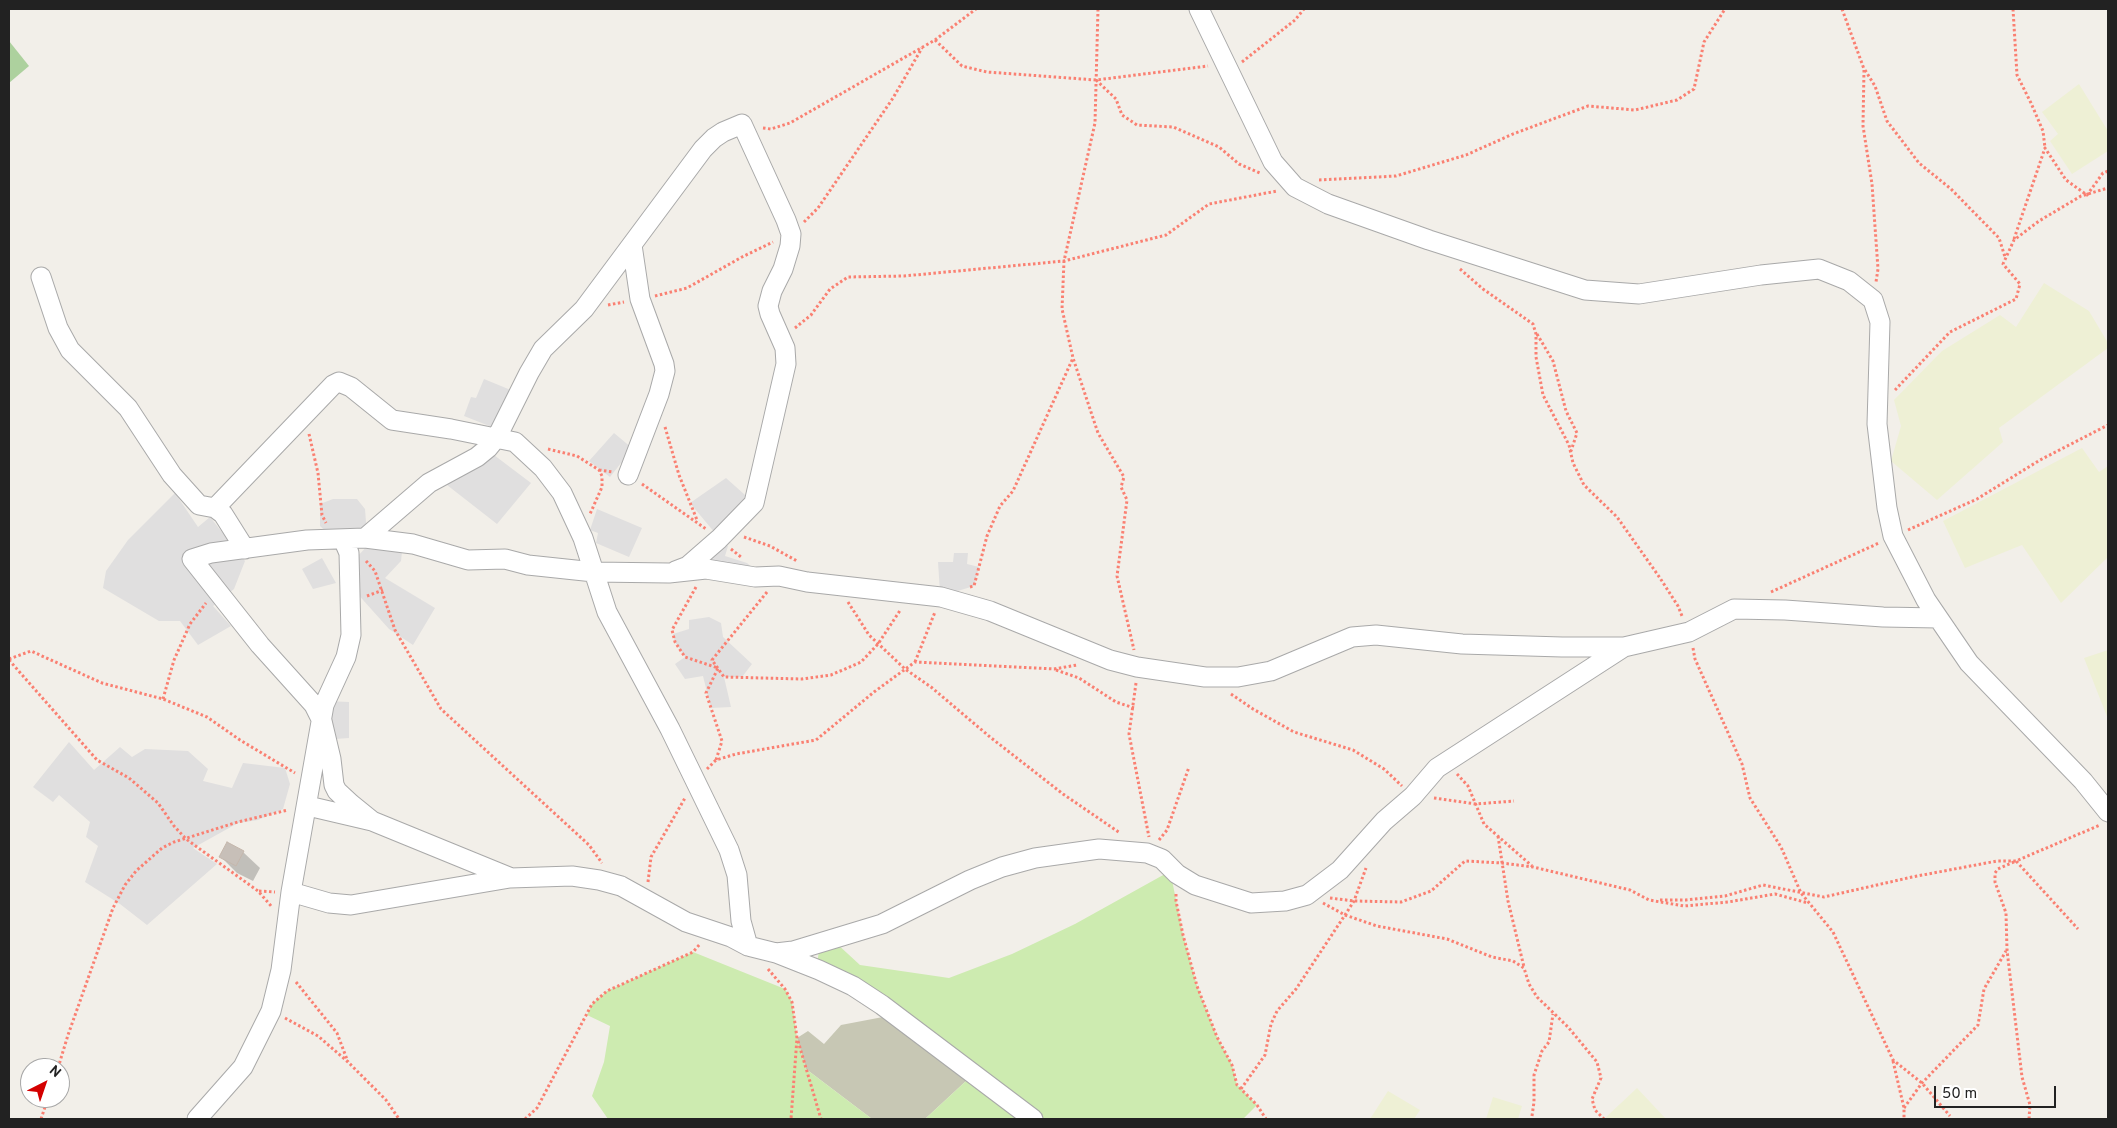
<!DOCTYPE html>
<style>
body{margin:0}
#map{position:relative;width:2117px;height:1128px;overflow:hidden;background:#f2efe9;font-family:Overpass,sans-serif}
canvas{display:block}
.frame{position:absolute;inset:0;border:10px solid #222;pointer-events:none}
.north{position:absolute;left:20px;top:1058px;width:50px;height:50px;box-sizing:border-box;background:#fff;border:1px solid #a7a7a7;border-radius:50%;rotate:41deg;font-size:14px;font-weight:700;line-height:20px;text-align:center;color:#222}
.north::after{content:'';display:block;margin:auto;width:18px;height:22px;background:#d40000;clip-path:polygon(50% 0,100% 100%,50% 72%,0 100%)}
.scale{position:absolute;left:1934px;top:1086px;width:122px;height:22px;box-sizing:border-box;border:2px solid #222;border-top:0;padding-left:6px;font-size:15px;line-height:18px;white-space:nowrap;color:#222;-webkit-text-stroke:4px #fff;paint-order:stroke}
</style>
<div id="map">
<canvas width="2117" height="1128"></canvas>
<div class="frame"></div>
<div class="north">N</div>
<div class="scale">50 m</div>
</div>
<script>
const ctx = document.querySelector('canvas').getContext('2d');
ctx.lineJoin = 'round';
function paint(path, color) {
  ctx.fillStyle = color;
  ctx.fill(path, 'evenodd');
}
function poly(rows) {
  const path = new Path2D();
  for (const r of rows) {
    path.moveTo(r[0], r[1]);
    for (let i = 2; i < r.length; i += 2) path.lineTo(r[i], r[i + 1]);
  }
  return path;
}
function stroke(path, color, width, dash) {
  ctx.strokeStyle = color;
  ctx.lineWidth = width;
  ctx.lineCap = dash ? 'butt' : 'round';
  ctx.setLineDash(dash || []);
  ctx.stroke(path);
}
paint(poly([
 [484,379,518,393,502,431,464,416,471,397,476,398],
 [614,433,632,448,629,468,621,463,610,477,589,461],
 [490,452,531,483,497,524,447,485,445,470],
 [726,478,754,503,720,539,728,546,725,556,747,563,756,571,703,570,720,539,690,503],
 [175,493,198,527,210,517,245,561,234,589,213,606,231,626,198,645,180,621,159,621,103,588,106,571,128,540],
 [333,499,357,499,365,509,367,535,349,553,320,526,320,504],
 [597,509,642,528,629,557,596,543,598,533,590,530],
 [370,543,402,552,401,561,385,578,435,608,413,645,389,629,355,591,355,559],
 [954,553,968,553,967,564,979,567,974,586,951,593,940,592,938,562,953,562],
 [322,558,336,583,313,589,302,569],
 [709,617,721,623,723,637,752,664,742,677,724,677,731,707,711,708,703,676,685,679,675,664,685,657,675,642,673,634,689,629,689,620],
 [327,701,349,702,349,738,335,739],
 [69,742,94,770,120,747,132,757,145,749,188,751,208,769,203,781,232,788,243,763,285,768,290,784,283,809,258,820,238,823,193,848,217,864,147,925,120,904,85,882,98,846,86,837,90,822,59,795,53,802,33,787]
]), '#e0dfdf');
paint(poly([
 [883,1017,966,1081,925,1119,872,1119,806,1069,797,1038,808,1031,824,1044,841,1025]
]), '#c7c7b4');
paint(poly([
 [2079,84,2108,131,2108,151,2072,174,2050,141,2058,134,2042,112],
 [2044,283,2089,311,2108,343,2108,348,1999,428,2003,442,1937,500,1891,461,1901,426,1894,400,1942,351,2000,315,2016,327],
 [2082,448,2099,472,2108,466,2108,557,2061,603,2022,545,1965,568,1943,521],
 [2108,650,2108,719,2084,658],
 [1637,1088,1666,1119,1604,1119],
 [1388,1091,1420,1110,1414,1119,1370,1119],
 [1493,1097,1522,1106,1518,1119,1486,1119]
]), '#eef0d5');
paint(poly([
 [1165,874,1172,880,1183,935,1197,986,1217,1037,1232,1065,1237,1085,1257,1105,1243,1119,925,1119,966,1081,861,1001,815,976,820,945,835,942,860,965,949,978,1012,954,1075,924],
 [693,952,785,989,792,1002,797,1038,806,1069,872,1119,608,1119,592,1096,604,1062,610,1026,587,1015,592,1004,607,991]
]), '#cdebb0');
paint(poly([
 [9,41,29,66,9,83]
]), '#add19e');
paint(poly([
 [243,852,260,868,253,881,237,873,221,857]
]), '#0003');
const building = poly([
 [227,842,244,851,236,866,219,857,227,842]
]);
paint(building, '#c7bfb8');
stroke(building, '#c4b6ab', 1);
const minor = poly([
 [1199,9,1273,162,1295,187,1328,204,1429,240,1585,290,1639,294,1761,275,1819,269,1849,281,1873,300,1880,322,1877,424,1887,508,1893,536,1926,600,1969,663,2083,781,2108,812],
 [41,277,58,328,70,350,128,408,172,475,199,505,215,508,223,514,245,549],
 [628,475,659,394,665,371,664,364,640,299,632,245],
 [215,508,333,385,339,382,351,387,392,420,451,429,515,442,543,468,562,493,583,538,607,612,670,729,729,850,737,875,741,921,748,946],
 [365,538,429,483,477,457,488,448,497,437,529,373,543,349,584,309,703,149,714,138,723,132,742,124,786,220,791,234,790,246,783,269,772,291,768,306,770,314,785,348,786,364,754,503,719,539,688,566,675,571],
 [308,806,372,821,509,877],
 [372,821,351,804,337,791,334,785,331,759,322,721,314,705,260,645,192,559,211,553,307,540,365,538,413,544,468,560,505,559,528,565,594,572,669,573,706,569,755,577,779,576,807,582,941,597,990,611,1110,660,1137,667,1205,677,1238,677,1271,671,1352,637,1376,635,1462,644,1562,647,1624,647],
 [291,892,324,705,346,657,351,635,349,553,343,539],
 [776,953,793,951,882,924,970,880,1002,867,1035,858,1099,849,1147,853,1162,859,1177,874,1195,885,1251,903,1285,901,1307,895,1340,870,1384,821,1413,796,1437,768,1624,647,1689,632,1734,609,1785,610,1883,617,1938,618],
 [197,1119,243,1067,271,1011,281,970,291,892,329,903,351,905,510,878,572,876,599,880,621,886,686,922,731,937,748,946,776,953,819,970,853,986,882,1005,1033,1119]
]);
stroke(minor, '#a9a9a9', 21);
stroke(poly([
 [1098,9,1095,123,1064,261,1062,309,1073,358,1098,433,1124,477,1121,487,1127,500,1117,576,1134,650],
 [1842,9,1864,69,1863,126,1872,184,1878,269,1876,282],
 [2013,9,2017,75,2031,103,2043,131,2045,148],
 [935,40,962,66,987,72,1096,80,1208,66],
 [1242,62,1295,20,1304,9],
 [1865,70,1875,86,1887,121,1919,163,1951,189,1999,238,2005,257],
 [1096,80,1116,99,1122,115,1137,125,1173,127,1219,147,1239,164,1260,173],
 [763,128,771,129,790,123,935,40,976,9],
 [1319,180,1396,176,1466,155,1513,134,1588,106,1635,110,1677,100,1694,89,1704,42,1725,9],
 [804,222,818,208,893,98,922,48],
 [2014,239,2045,148,2066,180,2087,195,2103,173,2108,171],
 [1460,269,1483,289,1533,324,1536,334,1536,357,1543,395,1569,445,1573,463,1584,485,1617,517,1660,578,1678,606,1682,616],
 [655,296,687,288,742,257,773,242],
 [608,305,624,302],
 [795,328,811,315,830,289,848,277,904,276,1064,261,1166,235,1209,204,1277,191],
 [1537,334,1553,361,1566,411,1577,433,1571,451],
 [1895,390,1950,332,2016,299,2020,284,2003,264,2014,240,2039,221,2081,196,2108,188],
 [665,427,679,475,697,520],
 [309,434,318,473,322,515,326,523],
 [548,449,577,456,599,470,602,476,602,487,590,514],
 [599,470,613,472],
 [642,484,706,529],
 [1908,530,1977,499,2040,460,2108,425],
 [744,537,770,546,797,561],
 [731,549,741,557],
 [366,561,375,571,395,630,441,709,589,845,602,863],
 [696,587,672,630,675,642,685,657,718,668,706,693,722,741,716,760],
 [970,587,974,586,987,536,1000,506,1013,491,1073,358],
 [767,592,712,660,724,677,802,679,831,675,861,662,878,644,901,609],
 [1771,592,1879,543],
 [367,596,383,590],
 [848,602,869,635,905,669,931,687,990,737,1063,794,1120,833],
 [1693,648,1695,659,1742,764,1750,798,1781,847,1801,893,1833,932,1893,1060,1922,1083,1950,1116],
 [9,659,31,651,102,683,163,699,207,717,240,740,295,773],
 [9,660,97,760,129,778,158,803,174,826,186,839,258,891,272,907],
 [915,662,935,612],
 [1056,670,1079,678,1116,702,1134,708],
 [1136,683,1129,734,1149,837],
 [1231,694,1253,709,1294,732,1353,750,1384,769,1402,786],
 [163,699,174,660,190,624,206,603],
 [707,769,716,760,736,754,816,740,874,692,915,662,1054,669,1077,665],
 [1457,774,1468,786,1484,824,1532,866],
 [1434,798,1476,804,1514,801],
 [1498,836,1508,901,1524,967],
 [1159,840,1167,830,1189,767],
 [648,882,651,857,685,798],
 [259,891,275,892],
 [1176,894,1176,901,1183,935,1197,986,1217,1037,1232,1065,1237,1085,1257,1105,1266,1119],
 [1330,898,1354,901,1401,902,1431,891,1465,861,1502,863,1533,867,1630,890,1649,900,1684,906,1728,902,1775,894,1808,903],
 [1660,900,1686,900,1725,896,1763,885,1824,897,1912,877,1997,861,2016,861,2100,825],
 [1323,903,1345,915,1377,926,1447,939,1492,957,1513,961,1524,968,1529,984,1537,997,1568,1027,1597,1062,1601,1078,1592,1099,1595,1110,1604,1119],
 [768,969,785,989,792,1002,797,1038,791,1119],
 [296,982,337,1033,348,1062],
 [285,1018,318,1036,348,1062,386,1100,399,1119],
 [798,1041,821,1119],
 [1893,1061,1904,1108,1904,1119],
 [58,1068,68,1035,113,908,125,885,136,871,162,848,174,842,238,822,288,810],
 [1241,1089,1265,1055,1271,1024,1277,1011,1296,989,1345,915,1354,901,1366,868],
 [1904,1108,1922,1083,1978,1025,1984,989,2006,951],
 [1532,1116,1534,1102,1534,1075,1542,1051,1549,1042,1553,1014],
 [41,1119,48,1098],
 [525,1119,537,1108,592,1004,607,991,693,952,700,944],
 [2029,1119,2030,1105,2022,1077,2007,950,2006,913,1995,882,1995,873,1998,869,2016,861,2078,929]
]), '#fa8072', 3, [2.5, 2.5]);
stroke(minor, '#fff', 19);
</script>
